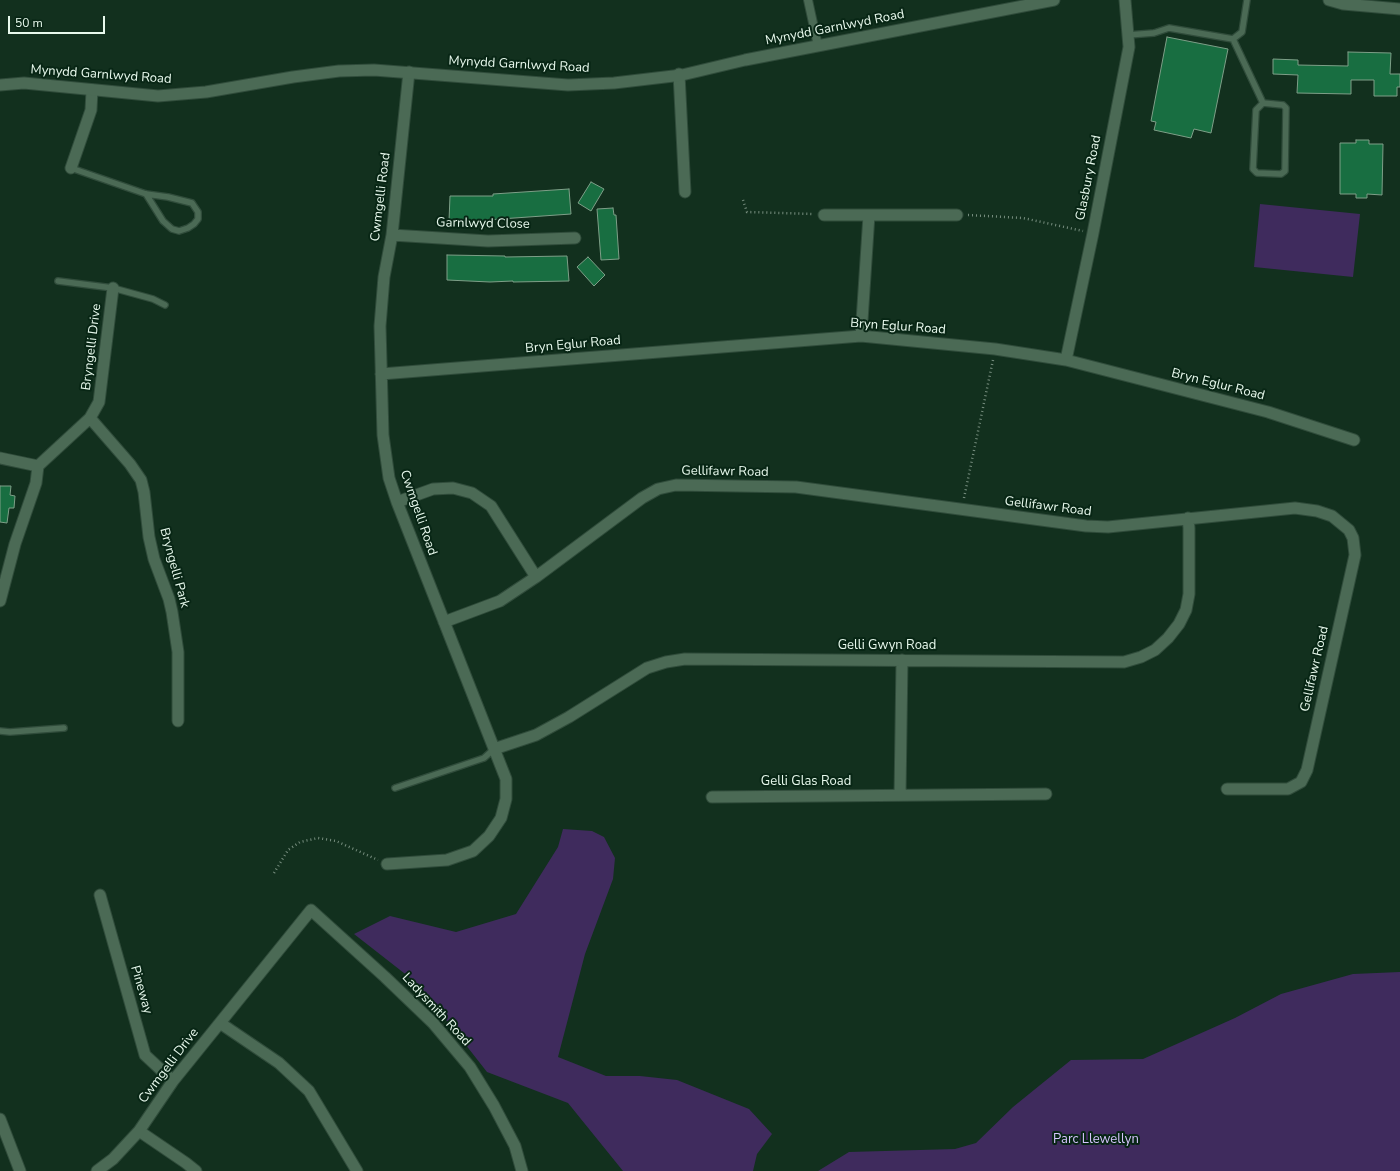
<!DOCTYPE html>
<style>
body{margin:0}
#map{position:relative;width:1400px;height:1171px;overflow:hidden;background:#12301e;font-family:"Nunito Sans",sans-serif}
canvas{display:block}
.scale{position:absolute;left:8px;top:16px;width:97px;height:18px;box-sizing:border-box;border:2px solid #e8f9ed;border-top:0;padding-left:5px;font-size:12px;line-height:14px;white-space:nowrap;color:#e8f9ed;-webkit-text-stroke:3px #082615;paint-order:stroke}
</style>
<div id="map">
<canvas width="1400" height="1171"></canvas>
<div class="scale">50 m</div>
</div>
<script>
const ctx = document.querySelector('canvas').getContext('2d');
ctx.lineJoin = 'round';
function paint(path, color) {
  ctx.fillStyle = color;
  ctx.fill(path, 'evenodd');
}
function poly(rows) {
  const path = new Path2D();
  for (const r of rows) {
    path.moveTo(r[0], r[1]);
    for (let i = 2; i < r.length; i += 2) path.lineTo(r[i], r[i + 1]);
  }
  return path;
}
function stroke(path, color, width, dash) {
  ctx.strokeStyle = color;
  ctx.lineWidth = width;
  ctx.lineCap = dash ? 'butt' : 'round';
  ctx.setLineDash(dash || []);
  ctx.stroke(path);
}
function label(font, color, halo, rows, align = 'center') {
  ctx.font = font + ' "Nunito Sans",sans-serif';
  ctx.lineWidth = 4;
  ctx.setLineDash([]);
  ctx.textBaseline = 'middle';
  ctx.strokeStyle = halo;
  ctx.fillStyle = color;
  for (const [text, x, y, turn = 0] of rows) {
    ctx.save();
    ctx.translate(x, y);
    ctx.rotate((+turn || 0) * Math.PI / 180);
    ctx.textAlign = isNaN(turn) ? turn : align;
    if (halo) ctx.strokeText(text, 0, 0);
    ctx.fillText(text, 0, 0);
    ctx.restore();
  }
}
paint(poly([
 [1260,204,1360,214,1353,277,1254,267],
 [563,829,592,831,604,837,615,858,613,879,585,954,558,1057,606,1076,640,1076,677,1080,749,1109,772,1134,757,1154,753,1171,623,1171,568,1103,487,1072,418,984,354,934,390,916,456,932,516,914,558,847],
 [1400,972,1400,1171,818,1171,849,1152,955,1149,976,1143,1013,1107,1071,1060,1143,1059,1235,1018,1281,994,1353,974]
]), '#3f2b5d');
const building = poly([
 [1167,37,1228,49,1211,133,1194,129,1191,138,1154,130,1156,122,1151,121,1167,37],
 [1348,52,1391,53,1390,74,1400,74,1400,87,1397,87,1397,96,1374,96,1374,80,1351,80,1351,94,1297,93,1298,75,1273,74,1273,59,1298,60,1298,65,1348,66,1348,52],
 [1356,140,1369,140,1369,144,1383,144,1382,195,1367,194,1367,198,1356,198,1356,194,1340,194,1340,143,1356,143,1356,140],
 [591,182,604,189,591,211,578,203,591,182],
 [569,189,571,214,486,220,486,222,449,221,450,196,493,196,493,194,569,189],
 [613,208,614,215,616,215,619,259,601,260,597,209,613,208],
 [447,255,505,256,505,257,567,256,569,281,513,282,513,281,490,282,447,280,447,255],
 [588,257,605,275,594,286,577,267,588,257],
 [0,486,11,486,10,495,15,496,14,508,9,508,7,523,0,522,0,486]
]);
paint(building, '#186e41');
stroke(building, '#7e9f88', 1);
const service = poly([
 [1128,35,1154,33,1169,28,1233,39,1242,32,1247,0],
 [1233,39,1263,103,1283,105,1286,108,1285,171,1281,174,1257,173,1253,169,1256,110,1263,103],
 [71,168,146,194,168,197,192,203,198,212,198,219,194,224,188,228,179,231,172,229,163,221,146,194],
 [58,281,113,288,153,299,165,305],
 [0,731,10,732,64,728],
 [395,788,484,758,494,749]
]);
const pedestrian = poly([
 [808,0,818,46]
]);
const minor = poly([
 [1329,0,1343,4,1400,9],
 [679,74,685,192],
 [71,168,91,110,92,90],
 [824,215,957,215],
 [392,235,488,241,575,238],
 [861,336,869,215],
 [1066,360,1093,233,1129,47,1125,0],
 [381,374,861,336,995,349,1066,360,1268,412,1354,440],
 [90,418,130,464,141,480,144,492,149,537,154,559,169,599,172,612,178,652,178,721],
 [0,458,38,466,90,418,99,402,113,288],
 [397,502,433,489,453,488,472,493,491,506,536,577],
 [0,601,15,544,36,483,38,466],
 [444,622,500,601,536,577,642,498,658,489,676,485,796,487,1086,526,1108,527,1295,508,1317,511,1332,516,1349,530,1353,538,1355,555,1307,770,1301,782,1288,789,1227,789],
 [494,749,536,735,569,717,647,668,666,662,685,659,1124,662,1141,657,1155,650,1168,638,1179,624,1186,610,1189,594,1189,528,1188,518],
 [900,795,902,660],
 [712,797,1046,794],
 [387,864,447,860,473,851,489,836,501,818,506,799,506,779,397,502,389,478,383,435,380,326,384,277,392,235,409,72],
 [100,895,145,1055,173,1081],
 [220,1023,279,1063,309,1091,357,1171],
 [0,1119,20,1171],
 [139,1131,186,1163,196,1171],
 [97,1171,113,1159,139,1131,173,1081,311,910,385,977,433,1023,470,1067,494,1106,515,1146,522,1171]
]);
const tertiary = poly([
 [0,85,24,83,158,96,206,92,293,77,339,71,374,70,568,85,614,83,682,75,745,60,1054,0]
]);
stroke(service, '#304c3b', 8);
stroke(pedestrian, '#304c3b', 10);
stroke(minor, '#304c3b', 13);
stroke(tertiary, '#304c3b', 13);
stroke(poly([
 [743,200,747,212,813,214],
 [968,215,1023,218,1083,231],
 [964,498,993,360],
 [274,873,288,850,300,842,318,838,336,841,378,860]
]), '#778e7f', 2.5, [1, 3]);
stroke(service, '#4b6a55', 5.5);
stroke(pedestrian, '#4b6a55', 8);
stroke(minor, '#4b6a55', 11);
stroke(tertiary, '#4b6a55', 11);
label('13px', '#e8f9ed', '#082615', [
 ["Mynydd Garnlwyd Road",835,28,-11],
 ["Mynydd Garnlwyd Road",519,65,3],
 ["Mynydd Garnlwyd Road",101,75,4],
 ["Glasbury Road",1089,178,-79],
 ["Cwmgelli Road",381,197,-83],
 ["Garnlwyd Close",483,224,1],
 ["Bryn Eglur Road",898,327,4],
 ["Bryn Eglur Road",573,345,-5],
 ["Bryngelli Drive",92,347,-83],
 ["Bryn Eglur Road",1218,385,14],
 ["Gellifawr Road",725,472,1],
 ["Gellifawr Road",1048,507,7],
 ["Cwmgelli Road",418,513,71],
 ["Bryngelli Park",174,568,75],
 ["Gelli Gwyn Road",887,646],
 ["Gellifawr Road",1315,669,-77],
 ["Gelli Glas Road",806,782],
 ["Pineway",141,990,74],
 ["Ladysmith Road",436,1010,47],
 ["Cwmgelli Drive",169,1066,-53]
]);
label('13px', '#d7c4fe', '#082615', [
 ["Parc Llewellyn",1096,1140]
]);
</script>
